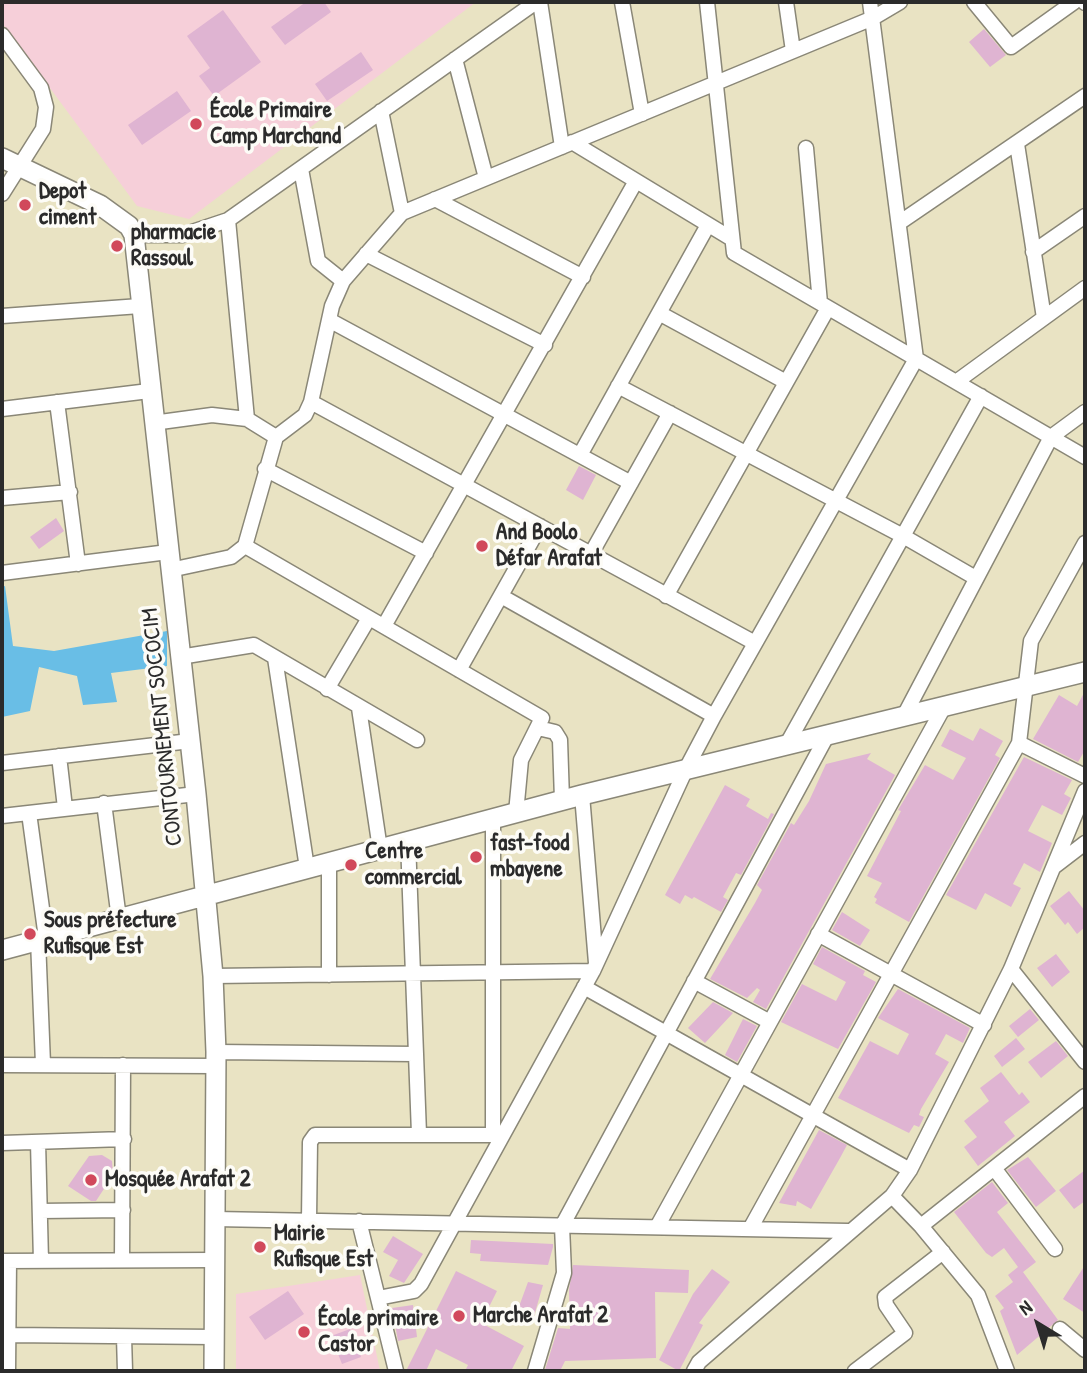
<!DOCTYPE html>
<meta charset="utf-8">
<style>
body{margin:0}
#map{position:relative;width:1087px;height:1373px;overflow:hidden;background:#e9e3c3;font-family:"Patrick Hand",sans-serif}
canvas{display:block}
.frame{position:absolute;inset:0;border:4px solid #2b2b2b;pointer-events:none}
.north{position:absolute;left:1003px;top:1289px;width:70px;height:70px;-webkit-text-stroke:5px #fdfcf7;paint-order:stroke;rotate:322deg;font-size:19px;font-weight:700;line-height:28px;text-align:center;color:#2b2b2b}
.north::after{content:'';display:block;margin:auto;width:24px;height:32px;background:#2b2b2b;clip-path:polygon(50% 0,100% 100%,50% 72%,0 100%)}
</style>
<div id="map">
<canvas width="1087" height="1373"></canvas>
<div class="frame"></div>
<div class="north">N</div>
</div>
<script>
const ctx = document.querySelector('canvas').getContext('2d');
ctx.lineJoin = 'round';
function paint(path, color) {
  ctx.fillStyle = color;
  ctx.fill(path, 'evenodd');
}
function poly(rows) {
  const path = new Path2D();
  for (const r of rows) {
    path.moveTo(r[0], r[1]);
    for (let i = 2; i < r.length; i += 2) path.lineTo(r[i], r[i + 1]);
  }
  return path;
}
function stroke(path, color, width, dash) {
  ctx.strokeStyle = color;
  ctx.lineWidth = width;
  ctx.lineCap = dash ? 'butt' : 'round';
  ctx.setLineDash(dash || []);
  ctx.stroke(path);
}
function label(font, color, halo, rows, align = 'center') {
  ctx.font = font + ' "Patrick Hand",sans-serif';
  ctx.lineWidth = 7;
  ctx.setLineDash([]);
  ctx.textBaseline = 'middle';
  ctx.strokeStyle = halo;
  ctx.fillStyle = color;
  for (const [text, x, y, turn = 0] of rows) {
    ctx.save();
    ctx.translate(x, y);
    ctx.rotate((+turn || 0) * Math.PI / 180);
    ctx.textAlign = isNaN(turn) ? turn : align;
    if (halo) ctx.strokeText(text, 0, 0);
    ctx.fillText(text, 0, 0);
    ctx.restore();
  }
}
paint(poly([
 [2,2,476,2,189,219,137,206,2,23],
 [360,1275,380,1371,236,1371,236,1294]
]), '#f6cfd9');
paint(poly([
 [5,586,13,646,54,651,167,631,167,666,111,673,117,702,83,705,77,676,39,667,30,711,2,717,2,587]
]), '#69bee6');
paint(poly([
 [306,2,324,2,331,12,285,45,271,27],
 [223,10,261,62,214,96,199,76,210,68,187,36],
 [984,29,1006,55,990,67,969,42],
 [361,52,373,70,327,101,315,84],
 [177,91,191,111,142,145,128,125],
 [579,466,596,475,583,500,566,490],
 [56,518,64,531,39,549,30,537],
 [1085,691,1085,750,1078,762,1033,739,1059,695,1077,706],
 [980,728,1003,741,995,755,1000,758,909,922,875,903,877,899,874,897,882,883,867,876,901,811,898,810,925,765,953,780,966,758,941,746,950,729,973,741],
 [871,753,867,759,895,775,766,1009,753,1002,760,990,757,988,747,998,710,979,755,903,762,890,757,885,791,823,794,825,809,801,826,764],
 [1024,757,1072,780,1064,794,1071,798,1062,815,1042,805,1028,831,1052,843,1040,872,1024,863,1013,884,1021,888,1011,907,985,893,976,910,946,895],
 [725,785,750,799,746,806,768,819,771,813,774,814,741,875,736,873,723,897,728,900,721,912,694,897,692,899,685,895,680,904,665,895],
 [1069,891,1085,911,1085,927,1077,934,1068,922,1065,925,1050,906],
 [842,912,870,930,860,946,832,930],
 [822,947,865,971,863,975,876,982,838,1049,781,1022,802,984,836,1001,846,982,813,964],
 [1056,954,1070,972,1052,987,1037,968],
 [898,989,970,1028,963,1043,946,1034,935,1054,949,1062,921,1109,919,1115,924,1117,919,1127,914,1125,909,1133,838,1098,870,1041,898,1055,909,1034,878,1018],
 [713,1002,733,1013,705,1043,688,1028],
 [1030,1009,1039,1020,1018,1037,1009,1026],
 [743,1019,757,1026,737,1062,725,1055],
 [1016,1038,1025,1049,1002,1067,994,1056],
 [1056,1041,1068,1056,1041,1078,1028,1062],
 [1001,1072,1019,1095,1022,1092,1030,1102,1004,1122,1015,1136,978,1166,964,1147,977,1137,964,1121,989,1101,980,1088],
 [819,1130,847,1145,840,1158,811,1209,797,1201,796,1206,779,1203],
 [102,1155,112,1161,113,1175,96,1201,91,1201,68,1186,89,1156],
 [1028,1157,1056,1191,1036,1207,1007,1170],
 [1085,1170,1085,1201,1074,1209,1059,1190],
 [992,1182,1008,1203,997,1212,1036,1262,1023,1272,1058,1320,1017,1355,1000,1311,1004,1308,995,1296,1013,1282,1008,1275,1018,1267,1004,1248,992,1257,986,1253,954,1212],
 [393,1236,423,1254,404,1283,389,1276,398,1260,383,1252],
 [471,1240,553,1244,553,1247,548,1265,480,1261,481,1254,470,1253],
 [573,1265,689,1270,688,1293,655,1292,656,1358,565,1361,560,1371,545,1370,558,1328,570,1329,569,1290],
 [1085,1265,1085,1313,1063,1299],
 [712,1269,730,1282,699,1323,703,1325,679,1371,659,1360,693,1294],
 [456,1271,497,1291,481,1323,524,1346,511,1371,465,1371,468,1365,436,1349,426,1371,406,1371],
 [528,1282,543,1285,534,1316,517,1312],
 [288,1291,304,1314,265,1340,249,1317],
 [413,1305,417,1337,398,1341,392,1308],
 [350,1329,361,1357,342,1364,331,1336]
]), '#dfb4d2');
const minor = poly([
 [540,2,562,147],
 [622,2,642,114],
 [707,2,734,253,1085,457],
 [786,2,793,51],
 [974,2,1011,47,1074,2],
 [1085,2,1085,3],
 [2,35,41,88,46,107,43,129,2,194],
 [455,59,486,178],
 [381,111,402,213],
 [572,142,732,239],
 [1017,144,1044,318],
 [806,148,820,303],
 [301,169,318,261,343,281],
 [435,199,583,277],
 [228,220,247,419],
 [899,223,1085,96],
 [134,235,183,235,228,220,536,2],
 [1033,252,1085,216],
 [366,254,545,345],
 [659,313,786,382],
 [2,316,140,306],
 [329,320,631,483],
 [956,382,1085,288],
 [618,386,903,536,974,577],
 [57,402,78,564],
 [311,402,755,643],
 [2,409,149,391],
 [153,423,212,415,247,419,276,437],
 [580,455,708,225],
 [265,469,426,553],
 [2,498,70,492],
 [245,546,542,718,521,760,516,813],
 [591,554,670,413],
 [170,570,231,557,245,546,276,437,305,415,311,402,332,306,343,281,402,213,873,18,900,2],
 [2,573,168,552],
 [501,596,714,716],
 [666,596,828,308],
 [384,626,636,181],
 [180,657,254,645,417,740],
 [275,658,307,868],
 [459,670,540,526],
 [327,689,369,618],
 [359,708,380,849],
 [905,714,1051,437,1085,412],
 [538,728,555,732,560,740,562,800],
 [1019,743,1085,776],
 [787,744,981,396],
 [59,756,65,808],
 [2,763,190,741],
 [582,795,596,963],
 [104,803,119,919],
 [29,813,46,938],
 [2,816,196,794],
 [493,819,493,1135],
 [408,841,419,1134],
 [1055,866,1085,843],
 [818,934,984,1025],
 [38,940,43,1064],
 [1011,969,1085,1062],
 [329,975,329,862],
 [213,976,593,971],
 [694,981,770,1022],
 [584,987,910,1170],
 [216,1052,415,1054],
 [2,1065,216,1066],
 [38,1142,41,1261],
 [2,1143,124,1139],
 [994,1168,1055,1249],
 [892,1196,921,1226,978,1295,1007,1371],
 [40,1211,123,1210],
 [215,1219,848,1231],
 [309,1220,310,1142,315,1135,501,1135],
 [359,1221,396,1371],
 [921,1226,1085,1096],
 [657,1227,945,705],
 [750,1229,1019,743,1031,641,1085,543],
 [122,1260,123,1065],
 [2,1261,214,1260],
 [378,1298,414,1291,421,1284,593,971,686,769,714,716,916,359,870,2],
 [1060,1329,1085,1350],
 [8,1335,214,1337],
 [124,1337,125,1371],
 [8,1371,9,1261],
 [535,1371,564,1273,562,1226,828,734],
 [694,1371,699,1362,892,1196,910,1170,1011,969,1085,791],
 [855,1371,905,1333,886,1305,885,1297,943,1252]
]);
const tertiary = poly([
 [2,158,100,205,129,226,134,235,196,794,213,976,216,1052,214,1371],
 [2,950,582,795,1085,672]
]);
stroke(minor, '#8a8777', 17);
stroke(tertiary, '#8a8777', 22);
stroke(minor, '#fff', 14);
stroke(tertiary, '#fff', 19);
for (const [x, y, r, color] of [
 [196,124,7,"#d1495b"],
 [25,205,7,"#d1495b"],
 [117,246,7,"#d1495b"],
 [482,546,7,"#d1495b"],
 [476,857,7,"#d1495b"],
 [351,865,7,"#d1495b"],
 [30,934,7,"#d1495b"],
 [91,1180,7,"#d1495b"],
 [260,1247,7,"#d1495b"],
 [459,1316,7,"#d1495b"],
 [304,1332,7,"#d1495b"]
]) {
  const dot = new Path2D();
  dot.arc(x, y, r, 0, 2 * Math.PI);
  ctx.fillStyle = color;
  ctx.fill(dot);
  stroke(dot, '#fdfcf7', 2.5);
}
label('bold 23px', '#2b2b2b', '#fdfcf7', [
 ["École Primaire",210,111],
 ["Camp Marchand",210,137],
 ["Depot",39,192],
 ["ciment",39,218],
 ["pharmacie",131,233],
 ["Rassoul",131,259],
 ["And Boolo",496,533],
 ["Défar Arafat",496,559],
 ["fast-food",490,844],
 ["mbayene",490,870],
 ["Centre",365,852],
 ["commercial",365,878],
 ["Sous préfecture",44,921],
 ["Rufisque Est",44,947],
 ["Mosquée Arafat 2",105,1180],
 ["Mairie",274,1234],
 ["Rufisque Est",274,1260],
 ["Marche Arafat 2",473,1316],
 ["École primaire",318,1319],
 ["Castor",318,1345]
], 'left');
label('23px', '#2b2b2b', '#fdfcf7', [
 ["CONTOURNEMENT SOCOCIM",163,727,-96]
]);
</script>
